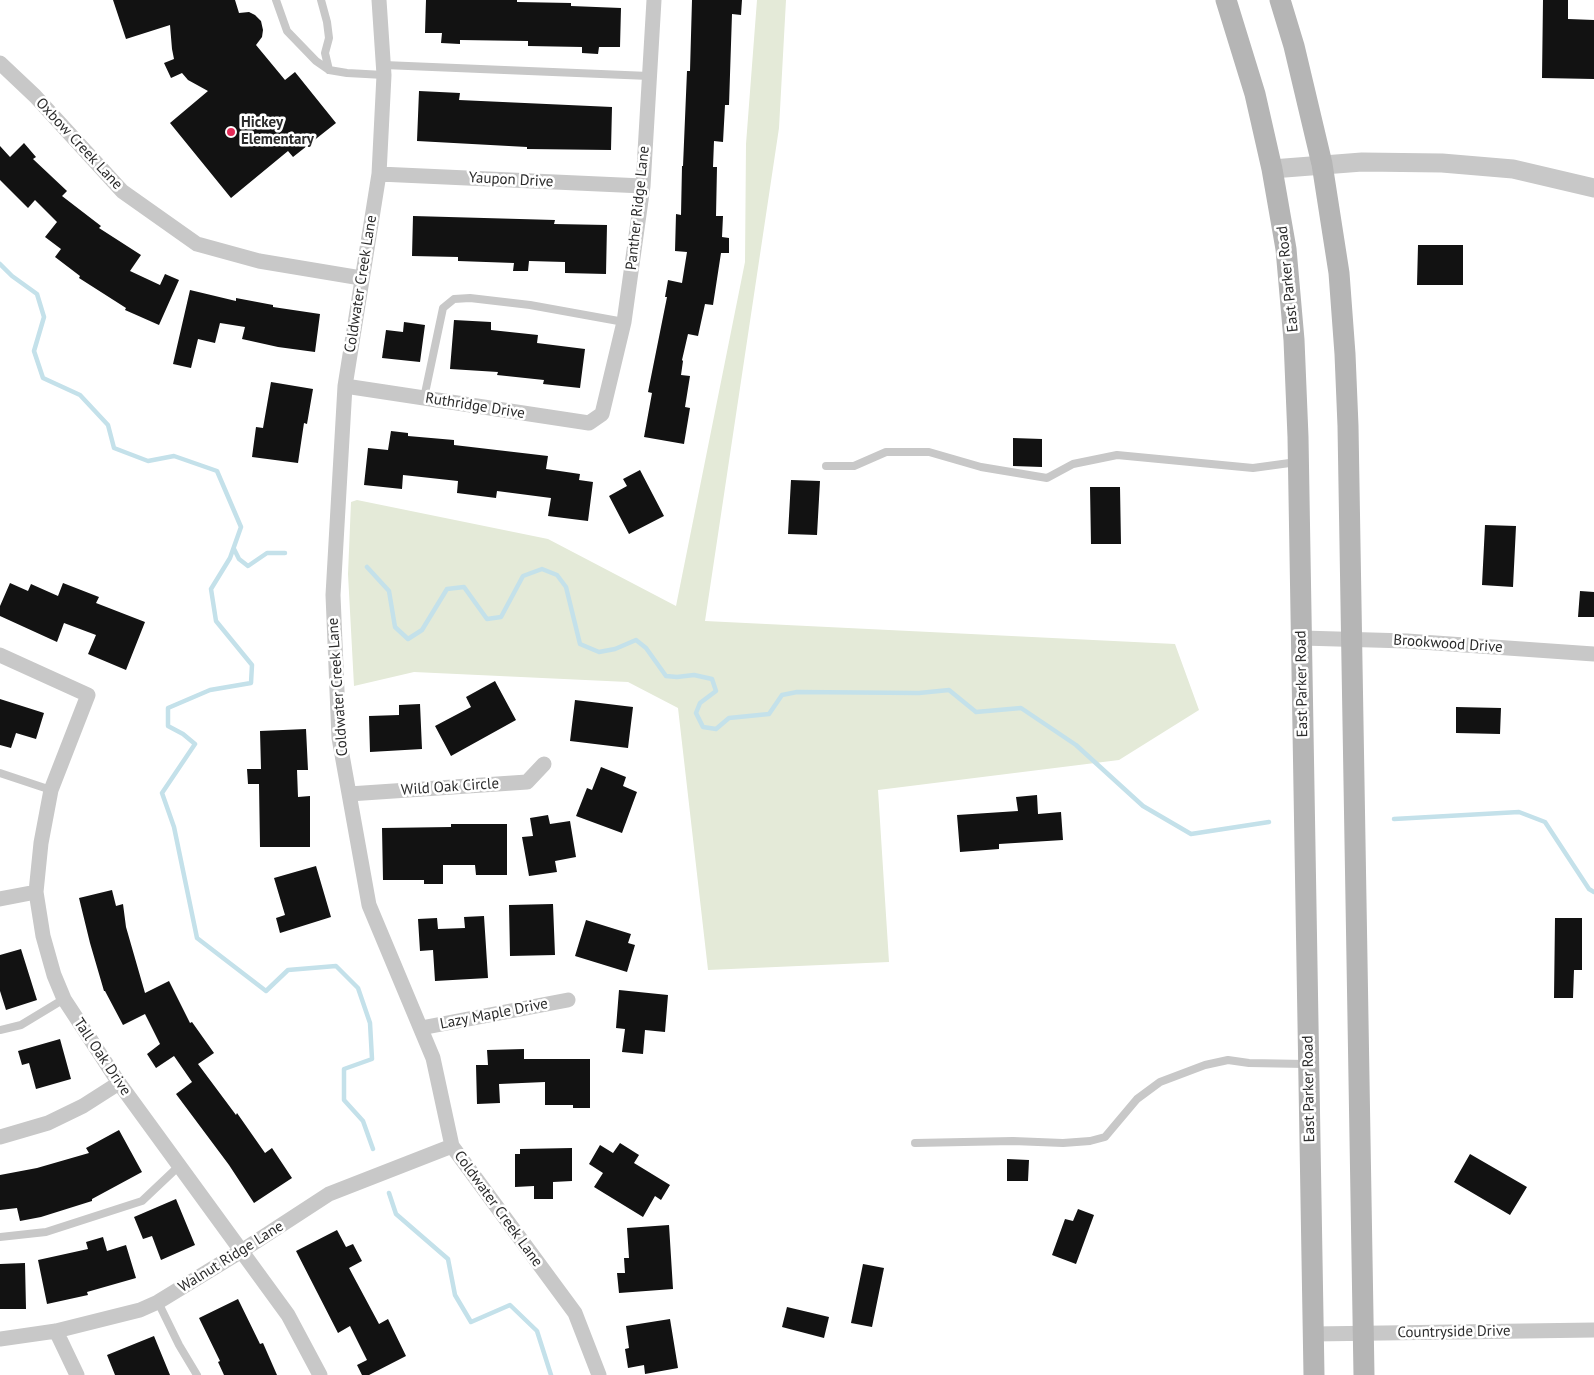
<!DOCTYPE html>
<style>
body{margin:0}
canvas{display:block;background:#fff}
</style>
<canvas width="1594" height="1375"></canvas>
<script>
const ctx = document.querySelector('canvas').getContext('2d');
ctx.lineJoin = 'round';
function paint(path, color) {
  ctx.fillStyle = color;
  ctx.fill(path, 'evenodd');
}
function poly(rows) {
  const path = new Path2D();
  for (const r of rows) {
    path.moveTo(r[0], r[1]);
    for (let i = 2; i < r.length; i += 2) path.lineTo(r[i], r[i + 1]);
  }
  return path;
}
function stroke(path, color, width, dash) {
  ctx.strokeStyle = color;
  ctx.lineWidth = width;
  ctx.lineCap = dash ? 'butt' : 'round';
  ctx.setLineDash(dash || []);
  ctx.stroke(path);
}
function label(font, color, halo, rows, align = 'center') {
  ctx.font = font + ' "PT Sans",sans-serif';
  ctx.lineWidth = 5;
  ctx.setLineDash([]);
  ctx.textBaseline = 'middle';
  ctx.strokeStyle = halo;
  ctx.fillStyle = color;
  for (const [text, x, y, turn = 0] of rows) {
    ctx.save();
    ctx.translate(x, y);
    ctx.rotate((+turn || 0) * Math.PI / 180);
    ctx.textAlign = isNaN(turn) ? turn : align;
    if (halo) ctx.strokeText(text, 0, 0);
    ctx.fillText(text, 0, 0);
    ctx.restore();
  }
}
paint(poly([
 [757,0,786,0,779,128,705,621,1175,644,1199,710,1119,760,878,790,889,962,708,970,678,708,628,682,414,672,354,686,348,574,351,502,357,500,548,539,676,606,745,262,746,144]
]), '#e4ead8');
stroke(poly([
 [0,264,12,276,37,294,44,317,34,351,43,378,80,395,108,425,114,448,148,461,174,456,217,471,241,527,230,558,211,589,216,621,252,665,251,683,210,690,168,708,168,726,183,734,195,744,162,793,174,827,197,938,266,991,288,970,336,966,358,988,370,1023,372,1059,344,1069,344,1100,363,1121,373,1149],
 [234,549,239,559,248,566,267,553,285,553],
 [367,567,389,591,395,627,408,639,422,630,447,589,464,587,487,619,501,617,523,576,542,569,557,575,566,587,580,644,599,652,615,649,636,640,646,648,666,676,677,677,694,675,712,679,716,691,700,703,696,713,703,727,716,729,729,718,769,714,782,695,797,692,919,693,949,690,976,712,1021,708,1076,745,1143,806,1191,834,1269,822],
 [1394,819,1519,812,1545,822,1589,889,1594,892],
 [389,1193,396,1214,448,1259,455,1295,471,1322,510,1305,537,1331,551,1375]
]), '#c4e1ea', 4.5);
paint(poly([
 [113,0,235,0,239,13,249,12,255,15,261,21,263,30,262,37,256,45,285,80,295,72,336,123,293,157,288,151,231,198,170,123,208,91,188,80,182,73,171,78,164,63,174,59,172,49,170,25,126,39],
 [426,0,517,0,517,2,571,3,571,6,621,8,620,47,599,47,598,54,582,53,582,47,528,46,528,41,460,40,460,44,441,43,442,33,425,33],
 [692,0,742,0,741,15,732,14,729,105,725,105,723,142,714,141,713,167,717,167,716,216,723,216,722,237,729,238,729,253,721,253,713,305,705,304,698,336,688,334,682,360,683,361,681,375,690,376,685,407,690,408,684,444,644,437,652,393,648,392,667,297,665,297,668,280,682,283,687,252,675,251,676,214,681,215,682,166,683,166,687,71,690,71],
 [1543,0,1568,0,1568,19,1594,20,1594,79,1542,78],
 [419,91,460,93,459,100,612,107,611,150,527,149,527,147,417,141],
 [24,143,36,157,33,159,67,191,62,196,101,226,99,228,141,255,130,271,160,285,165,274,179,280,159,325,125,310,126,308,79,278,80,276,55,257,61,249,45,237,57,222,35,200,28,208,0,180,0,146,10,157],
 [413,216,555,220,554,224,607,225,606,274,565,273,565,262,529,261,528,271,513,271,514,263,458,261,458,257,412,256],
 [1418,245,1463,245,1463,285,1417,285],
 [190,290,236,301,236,298,273,305,273,307,320,314,315,352,278,347,242,339,245,327,220,323,215,343,198,339,191,368,173,364],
 [454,320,491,322,491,330,538,335,537,343,585,349,580,388,543,384,544,380,497,375,498,372,450,369],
 [404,322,425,325,420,362,382,358,386,330,403,332],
 [271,382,313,389,307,424,304,423,298,463,252,457,256,427,263,428],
 [391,431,408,433,408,436,454,440,454,445,548,456,546,469,580,474,579,480,593,482,588,521,548,516,551,498,497,491,496,498,457,493,458,481,403,475,402,489,364,485,368,448,388,450],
 [1013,438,1042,439,1042,467,1013,466],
 [640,470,664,516,629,534,609,496,627,486,623,479],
 [791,480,820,481,817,535,788,534],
 [1090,487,1120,487,1121,544,1091,544],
 [1485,525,1516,526,1513,587,1482,585],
 [10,583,28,591,31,584,58,596,63,583,99,597,96,603,145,622,126,670,88,654,96,635,64,623,57,642,0,616,0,606],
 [1580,591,1594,592,1594,617,1578,617],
 [495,681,516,720,451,756,435,726,471,707,466,697],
 [0,699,44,713,36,739,16,733,11,748,0,745],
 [575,700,633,707,628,748,570,741],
 [420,704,422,749,370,752,369,716,399,715,399,705],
 [1456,707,1501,708,1500,734,1456,733],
 [306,729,308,770,297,770,298,797,310,796,310,847,260,847,259,784,248,784,247,769,261,769,260,731],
 [601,767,626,777,623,786,637,792,622,833,576,816,587,788,592,790],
 [1037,795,1038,814,1061,812,1063,840,999,844,999,849,960,852,957,815,1018,811,1016,797],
 [548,815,550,824,570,821,576,857,555,861,557,872,529,876,522,837,533,836,530,818],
 [451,824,507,824,507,875,476,875,475,865,443,865,443,884,424,884,424,880,383,880,382,828,451,827],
 [316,866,331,917,280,933,276,918,285,915,274,878],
 [112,890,116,906,123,904,126,927,145,993,169,981,190,1023,192,1022,214,1053,198,1064,236,1115,237,1113,265,1153,272,1148,292,1178,254,1203,229,1165,176,1094,192,1082,174,1056,156,1068,147,1054,160,1044,145,1014,123,1025,105,991,104,991,90,943,79,898],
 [553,904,555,955,510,956,509,905],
 [484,916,488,978,435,981,433,950,420,951,418,919,437,918,438,929,465,928,464,917],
 [1555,918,1582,918,1582,970,1574,970,1573,998,1554,998],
 [586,920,631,934,628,943,635,945,627,972,575,956],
 [21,949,37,1000,6,1010,0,991,0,955],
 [619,990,668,995,665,1032,645,1030,643,1054,622,1052,625,1029,616,1028],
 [60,1039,71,1079,36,1089,29,1063,22,1065,18,1051],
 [524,1049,524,1059,590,1059,590,1108,573,1108,573,1105,545,1105,545,1082,499,1084,500,1103,477,1104,476,1065,488,1065,487,1050],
 [119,1130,142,1172,92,1199,92,1201,41,1217,20,1221,17,1208,0,1210,0,1175,37,1168,89,1153,86,1148],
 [620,1143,639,1155,634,1163,670,1185,661,1200,655,1196,643,1217,594,1187,603,1173,589,1164,600,1145,613,1153],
 [572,1148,572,1181,553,1182,553,1199,534,1199,534,1186,515,1187,515,1154,520,1154,520,1149],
 [1470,1154,1527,1187,1510,1215,1454,1182],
 [1007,1159,1029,1160,1028,1181,1007,1181],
 [176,1199,195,1245,161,1260,152,1236,143,1239,134,1217],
 [1078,1209,1094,1215,1076,1264,1052,1255,1065,1219,1073,1221],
 [669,1225,673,1289,619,1293,617,1273,625,1273,624,1258,629,1258,627,1228],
 [337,1230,346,1247,353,1244,362,1261,349,1268,379,1324,388,1319,406,1356,369,1375,362,1375,357,1365,367,1360,350,1326,338,1333,296,1251],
 [103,1237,107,1251,126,1245,136,1278,87,1292,88,1295,47,1304,38,1260,88,1249,86,1242],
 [25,1263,26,1309,0,1309,0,1264],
 [863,1264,884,1268,872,1327,851,1323],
 [238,1299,260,1344,263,1343,277,1375,224,1375,218,1362,220,1361,199,1318],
 [787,1307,829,1317,824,1338,782,1327],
 [670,1319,678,1368,645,1374,644,1365,628,1368,625,1349,629,1348,626,1326],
 [154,1336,170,1375,115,1375,107,1355]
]), '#121212');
stroke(poly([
 [276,0,287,31,316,61,329,70,347,73,384,75],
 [321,0,327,22,329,38,325,53,329,70],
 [384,65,649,76],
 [424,398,443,308,454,299,470,298,530,305,624,322],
 [826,466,854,466,886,452,929,452,981,467,1047,478,1073,464,1117,455,1253,468,1297,462],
 [0,773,51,790],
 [0,1030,21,1025,64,999],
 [915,1143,1013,1141,1063,1143,1090,1141,1105,1137,1137,1099,1160,1082,1205,1065,1228,1060,1249,1063,1306,1064],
 [0,1237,46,1232,142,1201,179,1166],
 [158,1302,179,1345,197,1375]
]), '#c8c8c8', 8);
stroke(poly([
 [379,0,384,75,379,174,345,386,333,595,339,738,369,905,433,1058,452,1146,575,1313,599,1375],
 [0,63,35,96,122,191,197,244,259,261,361,278],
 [379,174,643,186],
 [345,386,589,423,602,414,624,322,643,186,654,0],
 [1302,638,1407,641,1594,654],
 [0,655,88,695,51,790,41,843,36,892,43,936,54,975,64,999,119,1083,288,1315,320,1375],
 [349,794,527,782,544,764],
 [0,899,36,892],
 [421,1028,568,1000],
 [0,1137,48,1123,83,1106,119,1083],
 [56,1331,77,1375],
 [1313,1334,1594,1330],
 [0,1339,56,1331,140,1310,158,1302,243,1250,329,1194,452,1146]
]), '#c8c8c8', 15);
stroke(poly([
 [1272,169,1362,162,1442,163,1513,169,1594,188]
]), '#c8c8c8', 19);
stroke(poly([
 [1226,0,1255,94,1272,169,1286,249,1294,340,1298,437,1314,1375],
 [1280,0,1294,46,1322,164,1339,273,1345,354,1348,426,1364,1375]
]), '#b5b5b5', 21);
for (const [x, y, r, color] of [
 [231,132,5,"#e42c58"]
]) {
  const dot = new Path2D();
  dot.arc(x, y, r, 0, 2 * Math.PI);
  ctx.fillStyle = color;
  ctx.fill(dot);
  stroke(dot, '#fff', 2);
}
label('bold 15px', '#2b2b2b', '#fff', [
 ["Hickey",241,123],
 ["Elementary",241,140]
], 'left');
label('15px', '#2b2b2b', '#fff', [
 ["Oxbow Creek Lane",79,144,47],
 ["Yaupon Drive",511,180,3],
 ["Panther Ridge Lane",638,208,-84],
 ["East Parker Road",1288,279,-96],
 ["Coldwater Creek Lane",361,284,-81],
 ["Ruthridge Drive",475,406,9],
 ["Brookwood Drive",1448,644,4],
 ["East Parker Road",1302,684,-91],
 ["Coldwater Creek Lane",338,687,-94],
 ["Wild Oak Circle",450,787,-4],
 ["Lazy Maple Drive",494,1014,-11],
 ["Tall Oak Drive",102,1057,56],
 ["East Parker Road",1309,1089,-91],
 ["Coldwater Creek Lane",498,1209,54],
 ["Walnut Ridge Lane",231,1257,-32],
 ["Countryside Drive",1454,1332,-1]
]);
</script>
